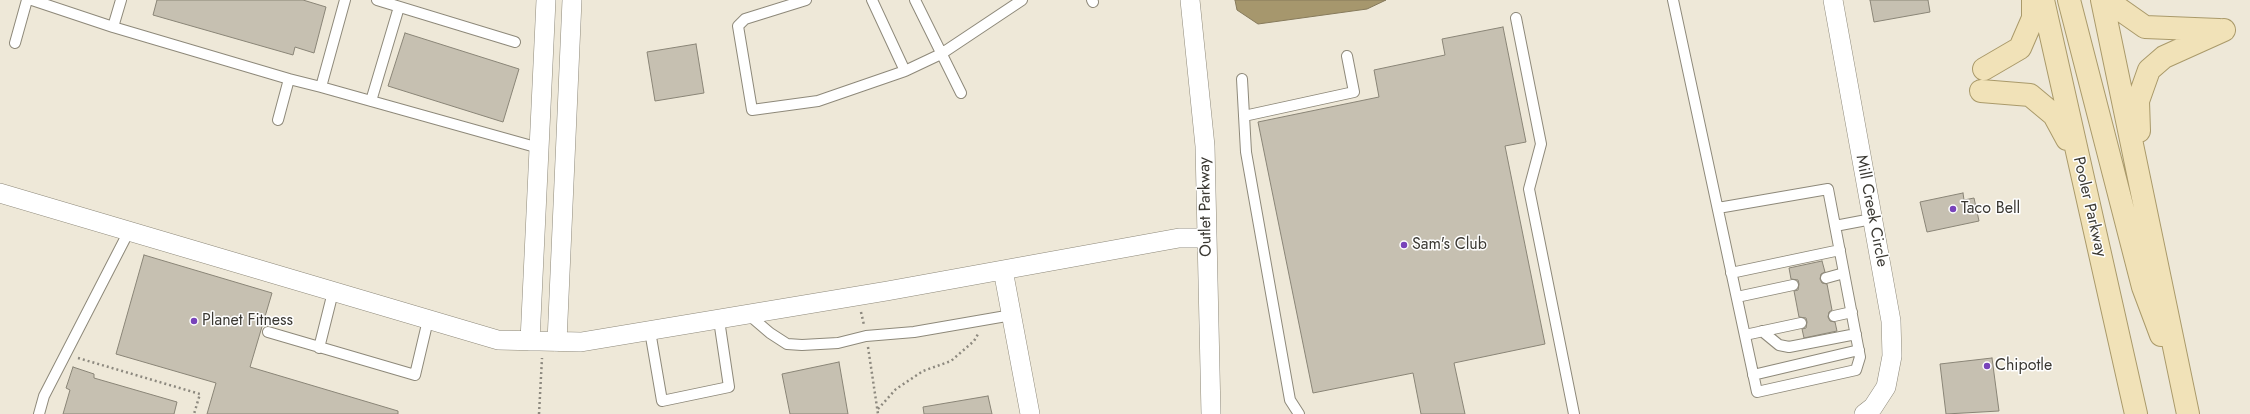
<!DOCTYPE html>
<style>
body{margin:0}
canvas{display:block;background:#eee8d8}
</style>
<canvas width="2250" height="414"></canvas>
<script>
const ctx = document.querySelector('canvas').getContext('2d');
ctx.lineJoin = 'round';
function paint(path, color) {
  ctx.fillStyle = color;
  ctx.fill(path, 'evenodd');
}
function poly(rows) {
  const path = new Path2D();
  for (const r of rows) {
    path.moveTo(r[0], r[1]);
    for (let i = 2; i < r.length; i += 2) path.lineTo(r[i], r[i + 1]);
  }
  return path;
}
function stroke(path, color, width, dash) {
  ctx.strokeStyle = color;
  ctx.lineWidth = width;
  ctx.lineCap = dash ? 'butt' : 'round';
  ctx.setLineDash(dash || []);
  ctx.stroke(path);
}
function label(font, color, halo, rows, align = 'center') {
  ctx.font = font + ' Jost,sans-serif';
  ctx.lineWidth = 3;
  ctx.setLineDash([]);
  ctx.textBaseline = 'middle';
  ctx.strokeStyle = halo;
  ctx.fillStyle = color;
  for (const [text, x, y, turn = 0] of rows) {
    ctx.save();
    ctx.translate(x, y);
    ctx.rotate((+turn || 0) * Math.PI / 180);
    ctx.textAlign = isNaN(turn) ? turn : align;
    if (halo) ctx.strokeText(text, 0, 0);
    ctx.fillText(text, 0, 0);
    ctx.restore();
  }
}
const water = poly([
 [1235,0,1386,0,1367,9,1258,24,1237,10,1235,0]
]);
paint(water, '#a6976d');
stroke(water, '#867a5b', 1);
const building = poly([
 [157,0,303,0,326,7,314,53,295,47,293,55,153,15,157,0],
 [1870,0,1928,0,1930,12,1874,22,1870,0],
 [1503,27,1526,142,1505,146,1545,344,1454,363,1465,414,1421,414,1413,373,1313,393,1258,122,1379,97,1374,70,1445,55,1442,39,1503,27],
 [405,33,519,69,503,122,388,86,405,33],
 [696,44,704,93,655,101,647,52,696,44],
 [1963,193,1964,200,1974,198,1979,221,1927,232,1920,202,1963,193],
 [144,255,272,293,250,367,398,411,398,414,207,414,216,383,116,354,144,255],
 [1822,261,1825,272,1821,274,1820,279,1822,283,1827,284,1832,310,1829,312,1828,317,1830,321,1835,322,1837,331,1804,338,1802,329,1806,328,1807,322,1806,318,1799,317,1794,291,1798,290,1799,284,1798,280,1791,279,1789,268,1822,261],
 [1992,358,1999,411,1946,414,1940,364,1992,358],
 [839,362,848,414,790,414,782,374,839,362],
 [73,367,94,374,94,378,177,402,174,414,63,414,70,390,66,388,73,367],
 [988,396,992,414,924,414,923,407,988,396]
]);
paint(building, '#c6c0b1');
stroke(building, '#8a8577', 1);
const lane = poly([
 [32,0,113,27],
 [121,0,113,27,289,79,278,120],
 [377,0,515,42],
 [806,0,745,19,738,26,752,110,818,101,905,71],
 [872,0,905,71,941,54,1022,0],
 [915,0,961,93],
 [1092,0,1093,2],
 [1673,0,1757,392,1856,370,1860,357,1828,189,1718,208],
 [1516,18,1541,144,1529,189,1574,414],
 [15,43,27,0],
 [289,79,321,87,345,0],
 [1242,79,1246,152,1290,400,1299,414],
 [321,87,539,148],
 [371,101,399,7],
 [1244,116,1354,92,1347,56],
 [1835,226,1872,219],
 [1731,273,1840,250],
 [1826,278,1844,273],
 [1737,297,1793,285],
 [749,315,770,333,787,344,802,345,838,343,866,336,914,332,1012,315],
 [1834,316,1852,312],
 [650,331,662,401,729,387,719,320],
 [1762,331,1779,345,1789,347,1856,334],
 [268,332,415,375,428,320],
 [1745,335,1801,323],
 [319,348,333,292],
 [1753,375,1859,350],
 [39,414,44,396,129,231]
]);
const street = poly([
 [1190,0,1205,146,1211,414],
 [1833,0,1891,321,1892,356,1886,387,1873,407,1864,414],
 [0,193,498,340,581,342,887,291,1179,238,1207,238],
 [1003,270,1030,414],
 [530,341,546,0],
 [557,342,572,0]
]);
const primary = poly([
 [2043,0,2136,414],
 [2069,0,2143,287,2161,335],
 [2102,0,2188,414],
 [2111,0,2115,6,2145,27,2219,30],
 [1984,69,2020,48,2033,18,2033,0],
 [1981,91,2030,95,2054,115,2067,139],
 [2139,131,2138,101,2149,70,2164,57,2224,30]
]);
stroke(lane, '#8e897a', 12);
stroke(street, '#8e897a', 20);
stroke(primary, '#aa9a6a', 24);
stroke(poly([
 [861,312,864,325],
 [868,347,878,414],
 [78,358,200,394,194,414],
 [878,409,896,389,923,371,951,361,974,341,978,334],
 [539,414,542,358]
]), '#8d897f', 2.5, [2, 3]);
stroke(lane, '#fff', 10);
stroke(street, '#fff', 19);
stroke(primary, '#f1e2b8', 22);
for (const [x, y, r, color] of [
 [1953,209,4,"#7843ba"],
 [1404,245,4,"#7843ba"],
 [194,321,4,"#7843ba"],
 [1987,366,4,"#7843ba"]
]) {
  const dot = new Path2D();
  dot.arc(x, y, r, 0, 2 * Math.PI);
  ctx.fillStyle = color;
  ctx.fill(dot);
  stroke(dot, '#fff', 1.5);
}
label('16px', '#3a3832', '#fff', [
 ["Outlet Parkway",1206,207,-91],
 ["Pooler Parkway",2089,207,77],
 ["Mill Creek Circle",1871,211,79]
]);
label('16px', '#3a3832', '#fff', [
 ["Taco Bell",1961,209],
 ["Sam's Club",1412,245],
 ["Planet Fitness",202,321],
 ["Chipotle",1995,366]
], 'left');
</script>
